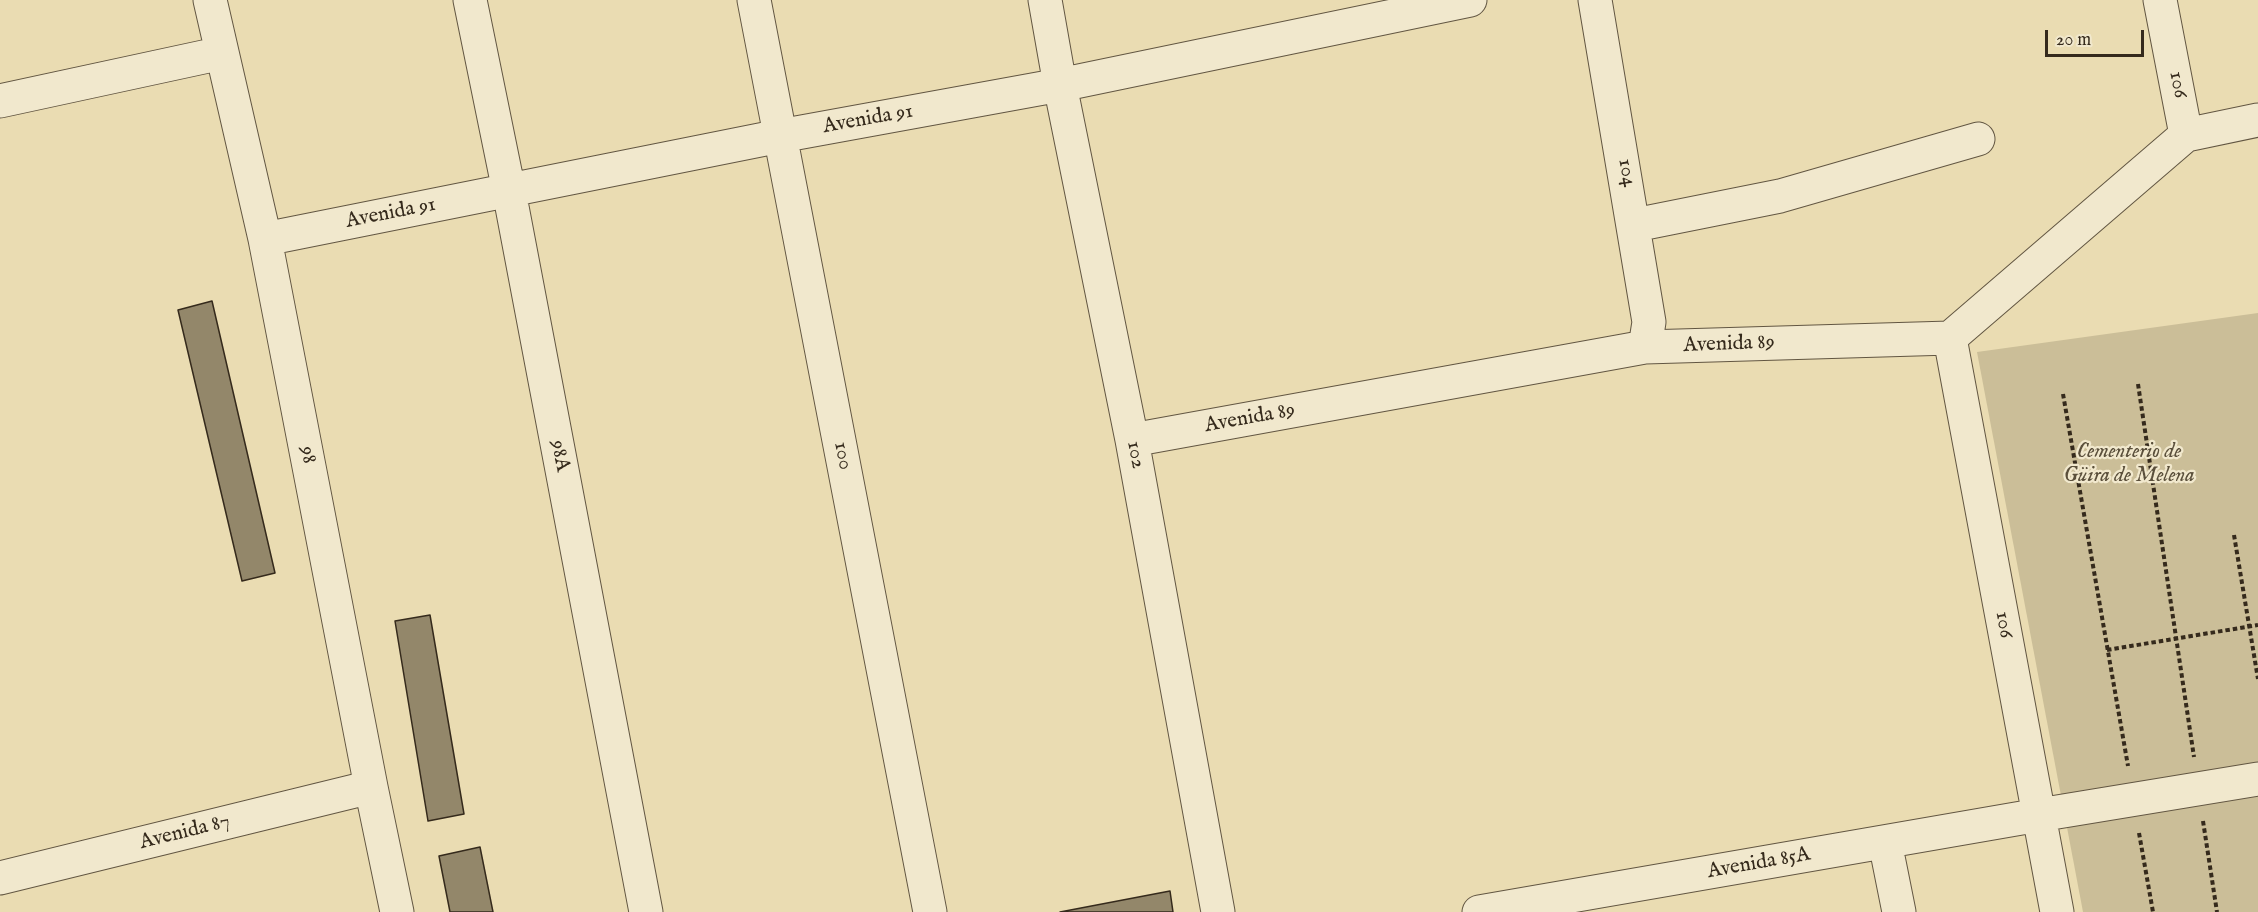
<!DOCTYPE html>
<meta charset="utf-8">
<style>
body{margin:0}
#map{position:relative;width:2258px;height:912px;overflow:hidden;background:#eadcb2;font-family:"IM FELL English",serif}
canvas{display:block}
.scale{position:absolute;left:2045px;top:30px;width:99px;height:27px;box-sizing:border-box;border:3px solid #352a1c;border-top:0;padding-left:8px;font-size:18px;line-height:21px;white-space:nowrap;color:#352a1c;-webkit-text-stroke:4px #f1e8cd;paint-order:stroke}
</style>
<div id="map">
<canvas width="2258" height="912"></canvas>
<div class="scale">20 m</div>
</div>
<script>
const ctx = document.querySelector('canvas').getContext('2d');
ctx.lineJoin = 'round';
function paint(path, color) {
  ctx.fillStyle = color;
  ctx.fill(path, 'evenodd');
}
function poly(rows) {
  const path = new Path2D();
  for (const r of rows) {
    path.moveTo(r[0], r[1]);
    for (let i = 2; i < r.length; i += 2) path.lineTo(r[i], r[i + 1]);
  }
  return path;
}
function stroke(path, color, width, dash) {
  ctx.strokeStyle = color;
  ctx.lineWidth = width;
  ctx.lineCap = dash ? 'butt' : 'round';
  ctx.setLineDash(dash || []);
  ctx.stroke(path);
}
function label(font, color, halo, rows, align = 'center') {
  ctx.font = font + ' "IM FELL English",serif';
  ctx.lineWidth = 4.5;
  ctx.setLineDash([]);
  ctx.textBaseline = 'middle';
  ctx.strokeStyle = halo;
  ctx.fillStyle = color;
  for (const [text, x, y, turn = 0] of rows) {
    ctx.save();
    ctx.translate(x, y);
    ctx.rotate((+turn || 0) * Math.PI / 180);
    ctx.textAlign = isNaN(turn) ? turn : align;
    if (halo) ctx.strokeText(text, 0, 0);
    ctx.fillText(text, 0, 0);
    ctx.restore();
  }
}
paint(poly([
 [2258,313,2258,912,2083,912,1977,352]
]), '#cbbe98');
const building = poly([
 [212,301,275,573,242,581,178,310,212,301],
 [430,615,464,814,428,821,395,621,430,615],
 [480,847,493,912,450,912,439,856,480,847],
 [1170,891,1173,912,1060,912,1170,891]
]);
paint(building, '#93876a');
stroke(building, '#352a1c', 1.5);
const minor = poly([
 [210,0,265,239,371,787,397,912],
 [470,0,509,191,646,912],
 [754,0,930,912],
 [1045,0,1060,85,1132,440,1218,912],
 [1595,0,1649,322,1645,347],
 [2160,0,2186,135],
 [0,101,222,53],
 [1635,225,1780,196,1978,139],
 [265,239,780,136,1060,85,1470,0],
 [1950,338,2057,912],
 [1132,440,1645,347,1950,338,2186,135,2258,120],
 [1885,842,1899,912],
 [0,878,371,787],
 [1479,912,2039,815,2258,779]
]);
stroke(minor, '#625642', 35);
stroke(poly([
 [2138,384,2194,757],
 [2063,394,2128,766],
 [2234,535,2258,679],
 [2107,650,2258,625],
 [2203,821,2217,912],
 [2139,833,2153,912]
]), '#352a1c', 4, [4.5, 3]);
stroke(minor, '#f1e8cd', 33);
label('21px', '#352a1c', '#f1e8cd', [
 ["106",2177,85,79],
 ["Avenida 91",868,120,-10],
 ["104",1626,173,80],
 ["Avenida 91",391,214,-11],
 ["Avenida 89",1729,345,-2],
 ["Avenida 89",1250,419,-10],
 ["98",307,455,79],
 ["102",1135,455,79],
 ["98A",559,456,79],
 ["100",842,456,79],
 ["106",2003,625,80],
 ["Avenida 87",185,833,-14],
 ["Avenida 85A",1759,864,-10]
]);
label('italic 21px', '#5a4f3b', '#f1e8cd', [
 ["Cementerio de",2129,453],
 ["Güira de Melena",2129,477]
]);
</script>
